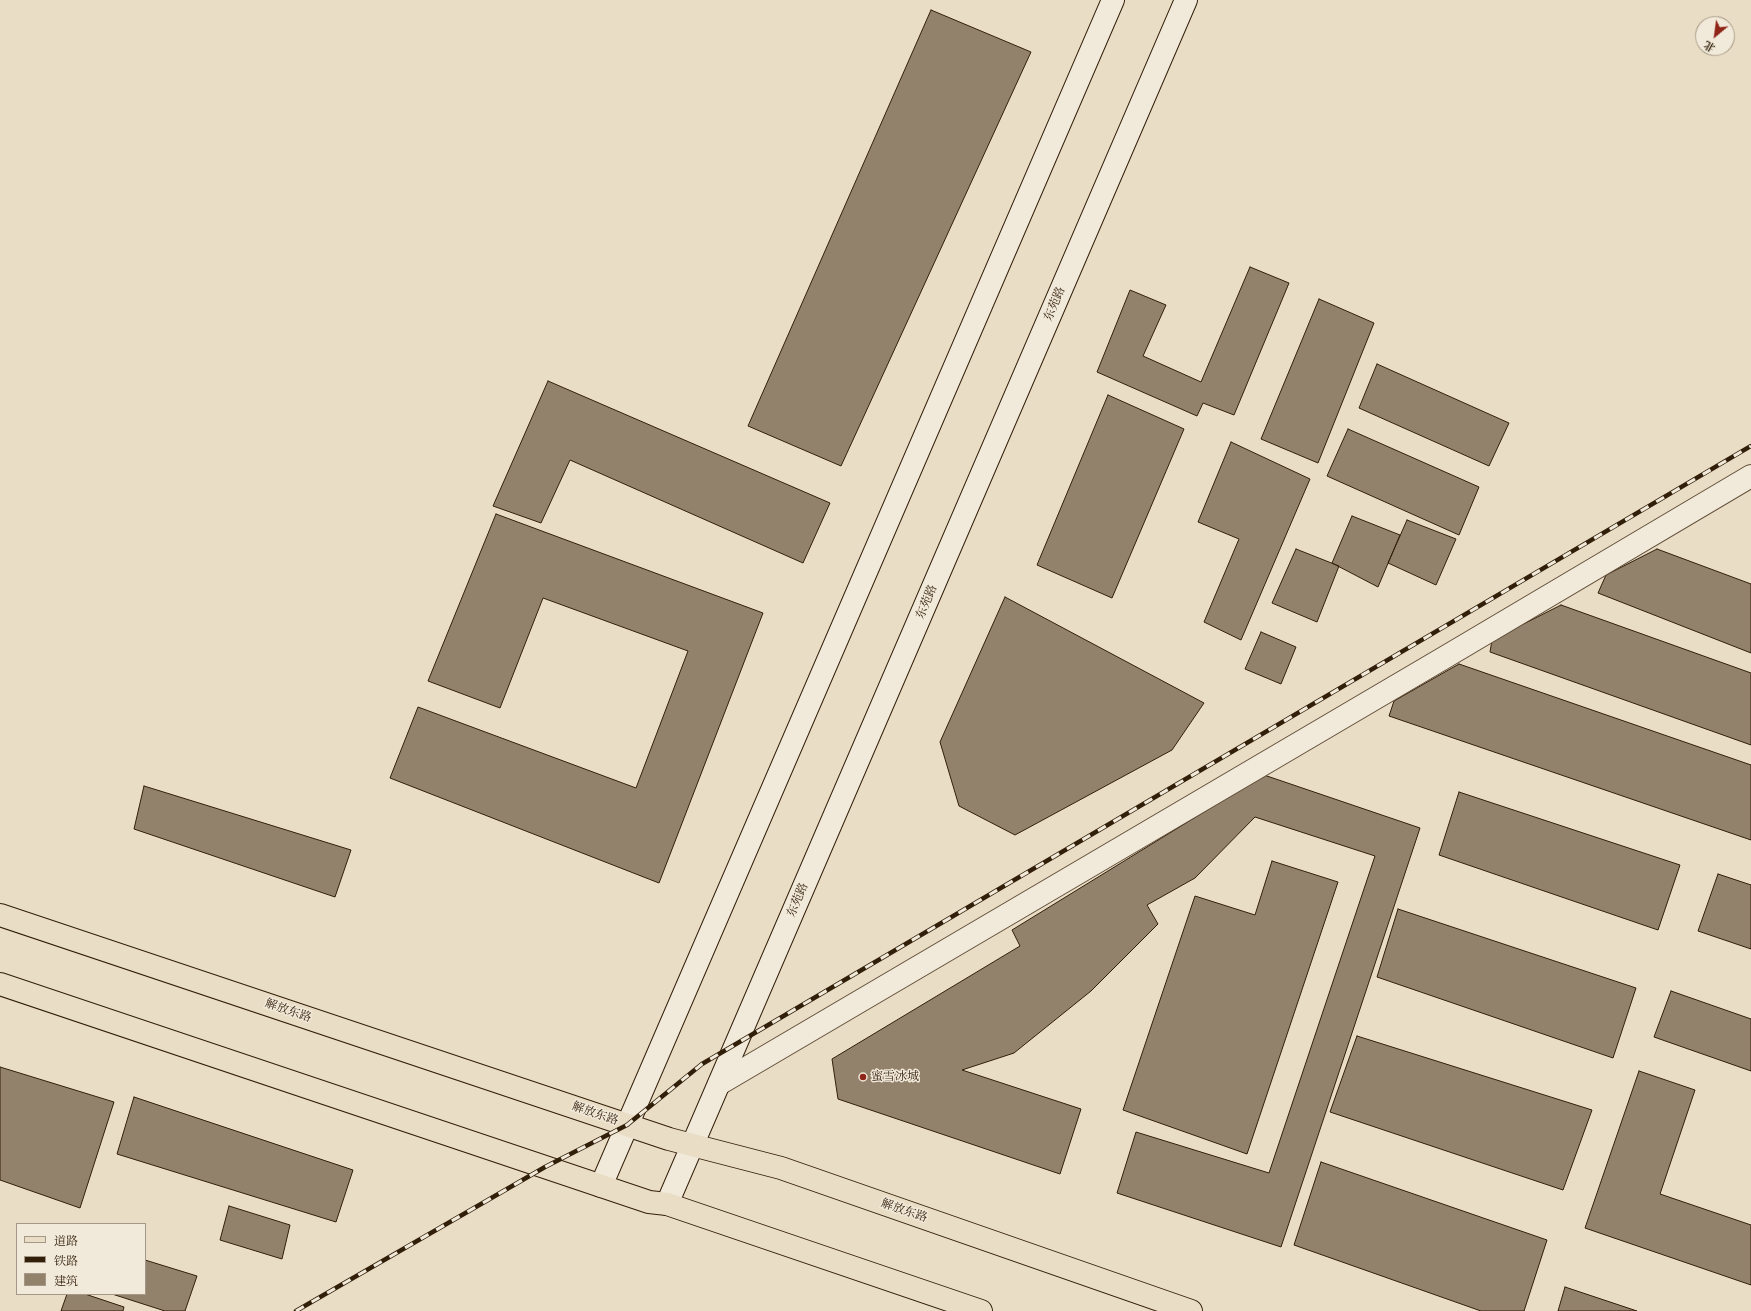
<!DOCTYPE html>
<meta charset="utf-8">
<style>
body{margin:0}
#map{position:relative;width:1751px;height:1311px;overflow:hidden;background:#eaddc5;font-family:"IM FELL French Canon","Noto Serif SC",serif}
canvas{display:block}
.legend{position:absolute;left:16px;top:1223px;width:130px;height:72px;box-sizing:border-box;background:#f1e9d9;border:1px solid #a59886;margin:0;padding:5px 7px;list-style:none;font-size:12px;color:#321f0a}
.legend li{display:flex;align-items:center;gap:8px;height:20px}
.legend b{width:20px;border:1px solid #a59886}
.north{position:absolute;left:1695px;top:16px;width:40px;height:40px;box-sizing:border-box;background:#f1e9d9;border:1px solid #a59886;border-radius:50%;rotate:209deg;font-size:11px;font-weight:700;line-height:16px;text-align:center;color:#321f0a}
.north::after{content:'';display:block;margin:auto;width:14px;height:18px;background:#8f2418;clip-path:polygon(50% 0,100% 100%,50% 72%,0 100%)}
</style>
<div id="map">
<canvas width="1751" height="1311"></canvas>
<ul class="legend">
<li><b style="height:5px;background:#eaddc5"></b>道路</li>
<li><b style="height:5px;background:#321f0a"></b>铁路</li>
<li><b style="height:11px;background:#92826b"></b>建筑</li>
</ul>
<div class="north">北</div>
</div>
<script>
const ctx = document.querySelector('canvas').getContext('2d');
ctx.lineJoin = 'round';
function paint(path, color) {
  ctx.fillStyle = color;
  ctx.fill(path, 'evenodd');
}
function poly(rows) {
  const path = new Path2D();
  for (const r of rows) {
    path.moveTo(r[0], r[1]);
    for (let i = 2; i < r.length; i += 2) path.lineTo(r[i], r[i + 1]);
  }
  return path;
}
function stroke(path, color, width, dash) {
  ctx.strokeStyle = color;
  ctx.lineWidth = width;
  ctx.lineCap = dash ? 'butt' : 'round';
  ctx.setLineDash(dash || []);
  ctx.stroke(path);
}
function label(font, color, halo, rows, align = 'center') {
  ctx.font = font + ' "IM FELL French Canon","Noto Serif SC",serif';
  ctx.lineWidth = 3;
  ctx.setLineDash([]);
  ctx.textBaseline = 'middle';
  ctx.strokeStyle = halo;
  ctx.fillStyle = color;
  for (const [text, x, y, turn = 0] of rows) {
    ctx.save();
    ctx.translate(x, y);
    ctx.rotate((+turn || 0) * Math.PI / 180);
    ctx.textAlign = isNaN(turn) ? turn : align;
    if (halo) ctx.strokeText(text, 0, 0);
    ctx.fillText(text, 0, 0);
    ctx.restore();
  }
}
const building = poly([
 [931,10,1031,52,841,466,748,426,931,10],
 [1250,267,1289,283,1234,415,1203,403,1197,416,1097,372,1130,290,1166,305,1143,356,1201,382,1250,267],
 [1319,299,1374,323,1318,463,1261,439,1319,299],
 [1377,364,1509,423,1489,466,1359,408,1377,364],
 [548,381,830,503,803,563,570,460,541,523,493,506,548,381],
 [1108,395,1184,429,1112,598,1037,565,1108,395],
 [1348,429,1479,487,1459,535,1327,476,1348,429],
 [1231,442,1310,479,1241,640,1204,622,1239,539,1198,522,1231,442],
 [496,514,763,613,659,883,390,778,418,707,636,788,688,651,543,598,500,708,428,681,496,514],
 [1352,516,1400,535,1378,587,1332,563,1352,516],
 [1407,520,1456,539,1436,585,1388,563,1407,520],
 [1296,549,1339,566,1317,622,1272,603,1296,549],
 [1657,549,1751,584,1751,653,1598,593,1606,575,1657,549],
 [1005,597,1204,703,1172,750,1015,835,959,806,940,742,1005,597],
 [1561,605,1751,673,1751,745,1490,652,1492,640,1561,605],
 [1261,632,1296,647,1281,684,1245,669,1261,632],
 [1459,664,1751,765,1751,840,1389,716,1394,701,1459,664],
 [1264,775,1420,828,1281,1247,1117,1193,1136,1132,1269,1173,1375,856,1255,817,1195,878,1147,905,1158,924,1091,991,1014,1053,962,1070,1081,1109,1060,1174,838,1099,832,1059,1020,946,1012,930,1264,775],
 [144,786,351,850,335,897,134,829,144,786],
 [1459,792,1680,865,1658,930,1439,855,1459,792],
 [1272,861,1338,882,1247,1154,1123,1110,1195,896,1255,915,1272,861],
 [1718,874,1751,885,1751,949,1698,931,1718,874],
 [1398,909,1636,988,1613,1058,1377,977,1398,909],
 [1671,991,1751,1019,1751,1071,1654,1037,1671,991],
 [1357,1036,1592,1110,1563,1190,1330,1112,1357,1036],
 [0,1067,114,1102,80,1208,0,1180,0,1067],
 [1639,1071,1695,1090,1660,1194,1751,1225,1751,1285,1585,1228,1639,1071],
 [134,1097,353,1170,336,1222,117,1154,134,1097],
 [1321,1162,1547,1240,1524,1311,1481,1311,1294,1245,1321,1162],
 [229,1206,290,1225,282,1259,220,1240,229,1206],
 [145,1260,197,1276,185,1311,165,1311,112,1294,145,1294,145,1260],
 [1565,1287,1637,1311,1558,1311,1565,1287],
 [67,1294,85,1294,124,1307,123,1311,61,1311,67,1294]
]);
paint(building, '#92826b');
stroke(building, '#321f0a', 1);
const street = poly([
 [719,1084,1442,659,1751,476]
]);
const secondary = poly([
 [601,1186,1113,0],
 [667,1204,1186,0]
]);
const primary = poly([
 [0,915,669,1139,781,1168,1191,1311],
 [0,984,649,1202,667,1204,981,1311]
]);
stroke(street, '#604e39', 24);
stroke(secondary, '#321f0a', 24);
stroke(primary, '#321f0a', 24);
stroke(street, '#f1e9d9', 22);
stroke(secondary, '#f1e9d9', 22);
stroke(primary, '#eaddc5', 22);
const rail = poly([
 [296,1311,545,1167,627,1125,702,1064,1751,446]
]);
stroke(rail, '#321f0a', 4.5);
stroke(rail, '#f1e9d9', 3, [9]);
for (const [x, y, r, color] of [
 [863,1077,4,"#8f2418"]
]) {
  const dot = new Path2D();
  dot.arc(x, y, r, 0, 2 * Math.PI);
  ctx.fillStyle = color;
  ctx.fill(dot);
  stroke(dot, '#f1e9d9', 1.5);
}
label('12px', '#321f0a', '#f1e9d9', [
 ["东苑路",1055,304,-67],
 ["东苑路",927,602,-67],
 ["东苑路",798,900,-67],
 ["解放东路",288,1011,19],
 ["解放东路",595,1114,19],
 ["解放东路",904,1211,19]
]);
label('12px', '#321f0a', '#f1e9d9', [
 ["蜜雪冰城",871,1077]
], 'left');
</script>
